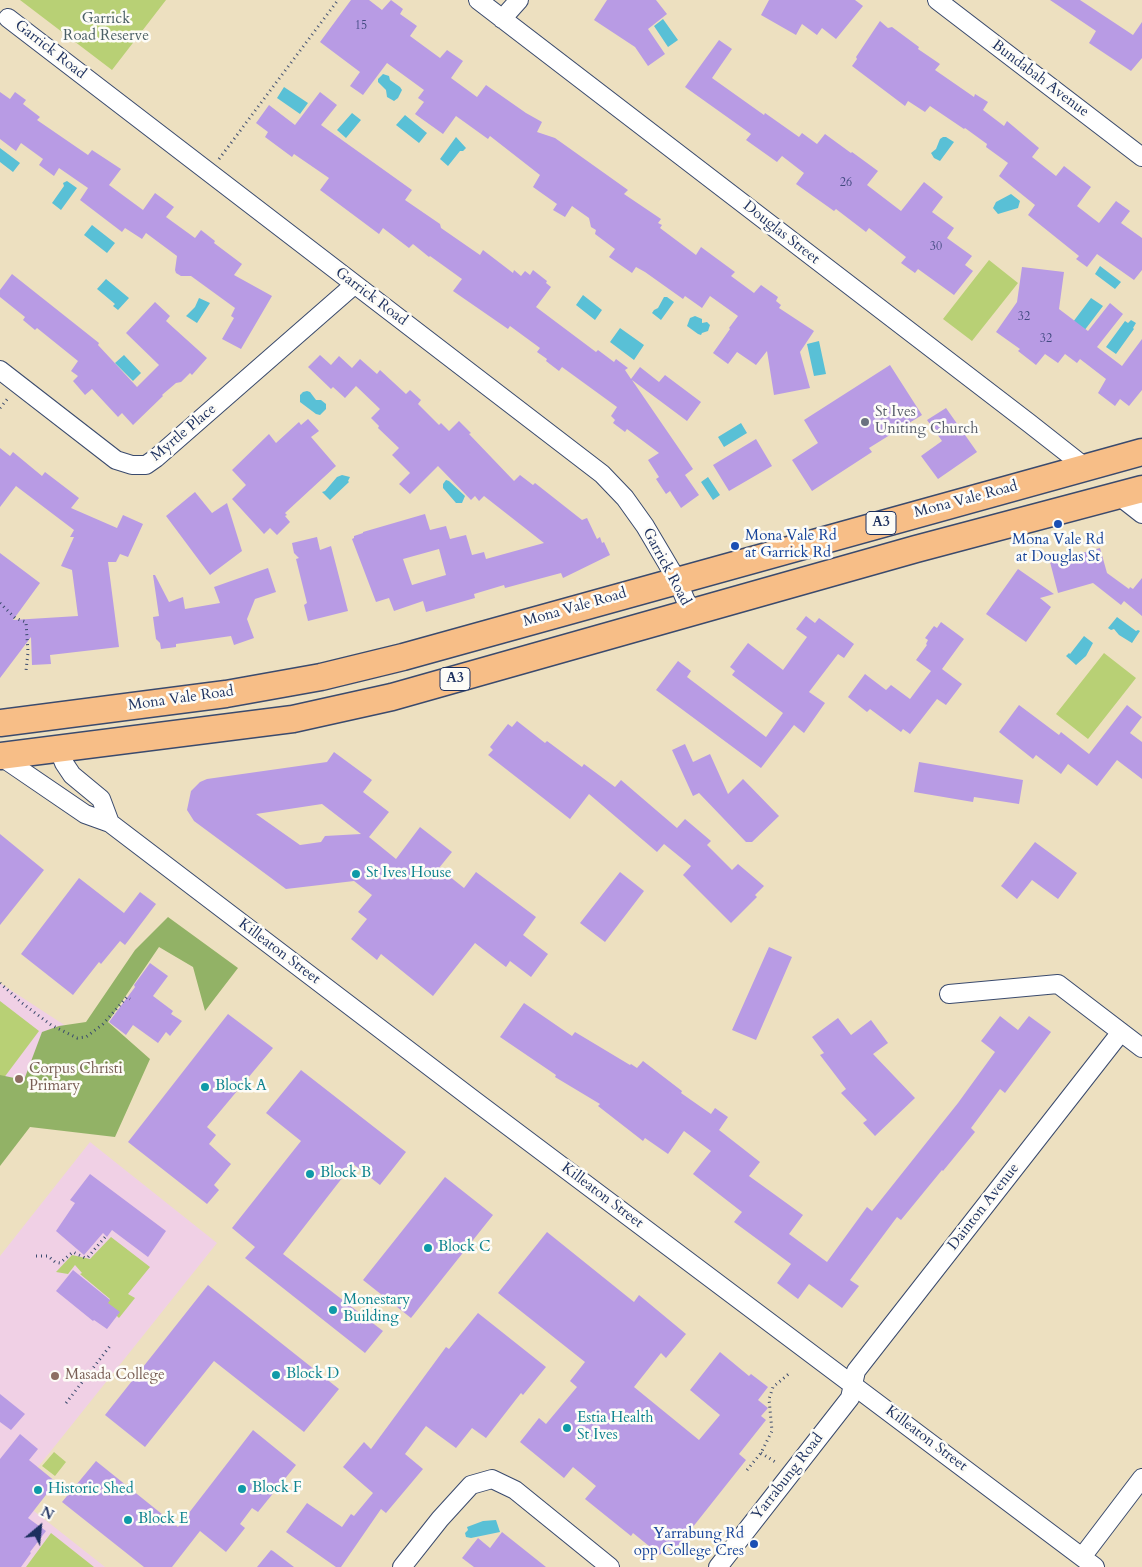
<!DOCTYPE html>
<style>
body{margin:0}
#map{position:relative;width:1142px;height:1567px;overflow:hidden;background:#ede0c0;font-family:Cardo,serif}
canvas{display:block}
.north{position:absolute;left:15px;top:1502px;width:50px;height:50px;-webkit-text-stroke:4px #fdfcf7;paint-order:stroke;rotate:28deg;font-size:14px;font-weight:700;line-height:20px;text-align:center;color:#1b2f5e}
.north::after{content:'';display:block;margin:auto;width:18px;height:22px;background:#1b2f5e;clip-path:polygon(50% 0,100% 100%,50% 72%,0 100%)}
</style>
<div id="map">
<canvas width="1142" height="1567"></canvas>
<div class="north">N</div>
</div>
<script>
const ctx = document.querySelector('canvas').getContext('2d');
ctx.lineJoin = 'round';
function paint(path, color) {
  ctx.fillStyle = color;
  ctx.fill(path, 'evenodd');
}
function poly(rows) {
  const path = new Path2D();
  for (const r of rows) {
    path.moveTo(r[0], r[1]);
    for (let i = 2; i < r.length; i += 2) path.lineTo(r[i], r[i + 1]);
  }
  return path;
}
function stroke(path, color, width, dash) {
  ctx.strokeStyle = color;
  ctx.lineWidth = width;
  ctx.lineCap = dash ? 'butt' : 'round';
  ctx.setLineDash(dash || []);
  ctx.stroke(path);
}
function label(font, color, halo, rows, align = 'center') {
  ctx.font = font + ' Cardo,serif';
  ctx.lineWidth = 5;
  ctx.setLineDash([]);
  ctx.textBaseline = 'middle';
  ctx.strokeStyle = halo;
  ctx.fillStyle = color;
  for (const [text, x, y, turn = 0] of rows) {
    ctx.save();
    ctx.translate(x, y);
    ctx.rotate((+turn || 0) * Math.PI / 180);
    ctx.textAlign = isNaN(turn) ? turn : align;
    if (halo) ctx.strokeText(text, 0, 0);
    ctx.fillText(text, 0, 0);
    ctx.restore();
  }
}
paint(poly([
 [0,983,75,1032,0,1127],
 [90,1142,217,1243,15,1496,105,1567,0,1567,0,1256]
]), '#f0d0e5');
paint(poly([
 [20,0,166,0,112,70],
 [989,260,1018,283,972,341,943,319],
 [1104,653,1136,678,1088,739,1056,714],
 [0,1001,39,1031,0,1083],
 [111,1237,150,1267,128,1294,135,1298,119,1318,106,1305,110,1299,80,1274,82,1273,75,1265,68,1274,56,1272,72,1255,90,1259],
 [54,1452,66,1462,55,1476,42,1466],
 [51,1533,94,1567,26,1567]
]), '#b8d075');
paint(poly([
 [168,917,238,968,205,1011,193,967,159,947,108,1022,150,1059,115,1137,30,1127,0,1166,0,1075,24,1080,42,1032,59,1026,86,1022,135,950]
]), '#92b266');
paint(poly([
 [663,19,678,40,668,47,654,26],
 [383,74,389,76,390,80,400,87,402,90,398,98,394,101,387,97,386,90,378,82,378,79],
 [284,87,308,103,300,114,277,98],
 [352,113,361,120,346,138,337,130],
 [405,115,427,133,419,143,396,125],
 [456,137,466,148,463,151,460,151,448,166,440,159],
 [943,137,946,137,954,142,940,161,934,158,931,153,936,149,940,139],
 [0,148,20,163,13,172,0,162],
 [67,181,77,188,61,210,52,203,64,186,63,183],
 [1011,194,1020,201,1018,208,998,214,993,208,996,202],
 [92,225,115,243,107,253,84,235],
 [1100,266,1121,282,1115,289,1095,274],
 [106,279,129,298,118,310,113,306,115,304,97,289],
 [583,295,602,310,595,320,576,305],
 [664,297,667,297,674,302,661,320,652,313,654,310,658,308],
 [199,298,210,303,197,323,186,316,195,307],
 [1091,298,1103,306,1084,331,1073,322],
 [695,316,702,319,702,323,707,322,710,325,708,331,702,333,701,335,698,334,687,326,690,318],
 [1131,320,1136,323,1133,328,1134,329,1116,354,1106,347,1125,321,1128,323],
 [620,328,644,345,634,360,610,342],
 [819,341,826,374,814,376,807,344],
 [124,355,141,373,133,381,115,363],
 [307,391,310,392,316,400,321,400,326,404,326,409,320,415,316,414,300,402,300,395,303,392],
 [741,423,747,433,724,447,718,437],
 [342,475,350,477,348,481,349,482,330,500,322,492,325,491,337,477],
 [708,477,720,495,713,500,701,482],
 [446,480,449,481,465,496,462,503,456,503,443,488,443,484],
 [1117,617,1136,631,1138,630,1140,631,1132,643,1119,635,1114,629,1111,630,1108,628],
 [1084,636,1093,643,1086,656,1076,665,1066,656,1069,653,1070,654],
 [496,1520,500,1532,471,1538,466,1537,465,1533,468,1530,467,1527,483,1521]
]), '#59c0d6');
paint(poly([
 [351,0,369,0,382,10,391,0,403,9,400,14,417,26,410,36,440,58,447,50,463,61,451,78,477,97,486,85,526,113,542,122,537,132,555,138,628,190,624,194,661,219,658,223,662,225,660,228,696,255,701,247,735,272,731,276,754,293,761,285,778,297,776,301,781,305,779,308,814,331,800,352,810,388,774,395,767,351,756,365,737,352,728,364,713,353,730,329,729,328,738,316,710,296,702,308,685,296,683,299,645,272,636,267,632,273,609,257,615,249,595,234,596,230,591,227,589,218,572,206,565,217,553,210,557,204,533,187,540,175,490,136,488,139,456,116,443,134,415,114,424,102,418,98,424,90,387,63,363,95,350,86,360,72,320,42],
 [607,0,656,0,667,14,648,29,665,54,648,66,635,47,594,20],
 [769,0,855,0,863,6,836,39,822,28,817,35,802,24,796,35,761,15],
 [1050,0,1080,0,1133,35,1142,22,1142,58,1131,71,1089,43,1096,31],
 [880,21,888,28,892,27,919,47,918,49,940,64,935,70,974,97,975,94,988,102,983,110,1004,126,1007,121,1039,148,1032,157,1056,176,1064,166,1091,187,1077,206,1099,223,1116,201,1130,211,1121,223,1142,238,1142,270,1134,280,1097,254,1087,267,1076,259,1079,256,1028,215,1035,205,999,176,1008,163,986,147,987,144,965,128,964,129,930,106,925,112,908,101,905,106,852,66,857,59,856,57],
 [719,40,732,49,712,78,764,115,765,113,799,137,802,133,817,144,825,134,851,153,852,152,878,171,867,185,901,211,924,182,943,197,932,212,954,228,947,238,972,256,965,265,973,271,954,295,918,269,915,273,901,263,906,257,869,228,866,232,836,209,834,211,796,184,804,173,782,156,777,162,746,140,751,134,685,87],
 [0,92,10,99,15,92,26,100,23,104,40,117,37,120,88,155,92,150,121,169,109,185,143,210,155,193,174,207,166,217,195,238,201,230,215,241,214,243,242,264,234,275,272,296,241,349,222,339,234,318,231,316,235,308,191,276,181,276,176,273,175,270,177,256,146,233,142,239,125,228,122,232,80,200,88,188,59,168,54,176,39,165,43,159,21,143,16,151,0,139],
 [320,92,337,105,321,125,412,190,405,200,440,224,441,228,480,255,483,250,513,273,514,270,521,276,525,271,530,275,533,270,547,281,546,283,551,287,536,307,596,352,598,350,614,362,616,359,628,368,625,370,631,379,640,367,659,382,665,375,701,402,687,421,632,380,693,469,685,475,699,495,681,508,670,491,666,494,656,479,659,477,648,460,659,453,627,429,625,432,613,423,615,420,611,416,617,407,562,367,559,371,546,361,547,359,537,352,540,348,510,326,508,329,453,291,462,279,430,256,429,257,413,244,409,248,383,228,379,234,320,190,329,178,294,154,292,157,265,137,268,132,256,123,269,105,295,125],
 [1022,267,1064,272,1059,309,1088,331,1110,303,1123,314,1097,347,1122,366,1142,339,1142,390,1129,406,1120,399,1115,406,1098,393,1106,379,1080,359,1077,363,1065,354,1058,363,1045,354,1036,365,1018,351,1020,349,996,332,1017,302],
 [12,274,99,343,98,345,137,387,159,365,126,333,155,302,170,316,166,321,207,358,192,375,190,373,181,382,176,383,162,395,163,396,133,425,122,413,118,417,92,389,85,395,73,381,78,376,71,371,78,361,37,328,35,330,23,320,25,317,0,297,0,290],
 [320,355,331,365,339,356,352,368,360,359,377,374,380,370,406,394,410,390,421,400,418,404,439,425,441,423,449,431,459,421,471,433,469,434,514,481,520,475,533,485,535,483,582,520,587,518,597,539,600,537,602,543,604,542,610,555,563,578,561,573,505,588,504,585,474,594,475,598,426,612,423,601,394,611,389,598,376,602,352,539,354,538,354,536,363,533,363,532,425,514,430,530,446,526,450,539,466,535,472,555,484,552,486,559,544,543,484,496,479,501,475,496,471,500,438,466,410,494,399,484,410,473,392,455,399,448,378,428,379,426,371,418,380,409,356,386,345,398,333,387,331,389,308,367],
 [439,549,446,575,412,585,403,559],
 [890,365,922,415,869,448,872,452,812,491,792,460,818,443,804,420],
 [946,408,977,452,938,479,921,456,942,441,927,420],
 [308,419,319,431,311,437,336,466,285,513,287,515,285,516,290,522,277,535,270,528,264,534,232,499,246,485,232,470,269,434,276,443,299,422,301,425],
 [756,439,772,466,729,491,713,465],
 [0,448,10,456,13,452,42,476,45,472,79,498,71,508,117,528,123,515,143,524,128,557,120,554,116,562,108,562,119,647,50,655,51,664,32,665,31,637,0,678,0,553,40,583,13,620,78,616,72,570,61,566,74,537,70,537,74,530,16,486,0,507],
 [195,492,212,513,227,503,242,551,210,575,166,516],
 [317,537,320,550,331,546,348,611,308,621,304,605,307,603,296,559,299,558,294,553,292,543],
 [1100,548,1107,573,1129,589,1130,587,1133,589,1142,578,1142,616,1124,601,1121,605,1093,583,1058,593,1050,562],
 [268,568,276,592,255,599,247,619,254,638,234,645,231,636,176,644,176,647,161,649,160,643,156,639,153,617,159,616,153,575,155,575,169,602,183,597,185,609,220,603,214,587],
 [1018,569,1054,594,1040,598,1051,607,1026,642,986,614],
 [806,616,815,623,819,618,854,644,844,658,838,654,809,692,825,703,804,733,794,725,761,768,656,690,678,661,691,671,687,677,766,737,783,713,732,675,735,671,730,667,748,643,783,670,807,637,796,629],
 [941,622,964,639,942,669,962,684,946,705,937,699,910,734,903,729,901,732,870,709,867,712,848,697,865,674,886,690,891,685,910,699,931,671,916,660,927,645,926,644,928,640,925,638,934,626,937,628],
 [1019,705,1059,735,1061,732,1089,754,1127,705,1142,717,1130,733,1142,742,1142,779,1117,760,1097,786,1068,764,1061,774,1036,755,1033,759,999,732],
 [517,721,545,743,547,741,582,767,584,764,615,787,621,780,677,828,685,819,711,841,707,845,732,870,738,864,764,886,755,895,757,897,731,923,683,875,691,866,664,844,657,852,589,794,570,819,488,755,493,750,490,747,508,724,512,727],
 [685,744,693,762,710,754,728,794,743,779,779,816,752,842,746,842,699,793,693,796,672,750],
 [334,752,372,780,363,792,389,812,369,837,396,859,420,827,452,852,439,868,464,888,476,872,536,917,523,935,548,954,531,977,510,961,506,967,475,943,433,996,381,954,377,960,351,939,367,919,358,912,372,895,354,881,286,889,194,821,187,810,191,791,200,782,207,779,327,762],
 [322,804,361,834,325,836,321,842,300,845,256,814],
 [919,762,1023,780,1019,804,974,797,973,802,914,792],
 [0,834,44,870,0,925],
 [1035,842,1077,873,1058,899,1032,880,1017,899,1001,886],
 [620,872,644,891,605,942,580,923],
 [79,878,124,913,140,892,156,904,125,945,120,941,101,964,99,962,73,995,21,954],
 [769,947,792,957,756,1040,732,1030],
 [150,963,168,976,153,996,173,1011,171,1014,182,1021,170,1036,166,1032,158,1043,133,1025,126,1035,109,1022,135,987,134,985],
 [524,1003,572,1036,575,1032,630,1065,631,1064,637,1068,643,1061,682,1091,681,1093,711,1114,715,1108,728,1117,719,1130,760,1162,749,1176,803,1215,789,1234,827,1262,867,1207,872,1211,958,1103,995,1052,981,1041,1000,1016,1018,1030,1029,1016,1051,1032,1005,1093,1000,1089,971,1128,975,1132,943,1171,942,1170,901,1220,897,1217,850,1280,859,1286,842,1308,809,1284,798,1299,777,1283,791,1264,734,1222,742,1212,693,1174,711,1151,684,1131,668,1154,645,1138,643,1141,598,1106,600,1104,555,1077,556,1075,500,1037],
 [228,1014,273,1048,207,1127,216,1135,209,1144,231,1164,214,1185,219,1190,207,1204,128,1142],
 [838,1018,851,1035,871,1020,888,1043,873,1054,915,1098,875,1136,863,1123,867,1120,841,1093,846,1089,820,1055,824,1053,812,1037],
 [301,1070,406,1152,380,1185,353,1164,283,1254,383,1331,365,1353,245,1258,255,1247,232,1228,301,1141,266,1113],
 [90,1174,166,1231,148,1257,112,1230,107,1237,103,1233,84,1255,56,1231,75,1203,70,1200],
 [445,1177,493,1215,411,1318,363,1280],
 [547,1232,634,1302,639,1295,686,1334,666,1358,661,1353,634,1387,699,1440,720,1415,690,1390,720,1352,749,1376,751,1374,768,1387,758,1400,768,1408,761,1416,766,1420,739,1454,746,1460,673,1552,667,1546,660,1555,633,1533,631,1536,585,1499,596,1486,573,1467,564,1478,520,1442,539,1418,546,1424,577,1387,570,1381,585,1362,498,1293],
 [73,1270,110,1300,108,1303,120,1312,107,1329,94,1320,93,1321,56,1291],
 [208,1285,339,1389,304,1432,214,1361,145,1447,105,1415],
 [478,1313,546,1367,523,1395,521,1393,486,1438,472,1428,456,1448,426,1426,405,1454,423,1469,386,1513,381,1509,341,1567,336,1567,286,1532,307,1503,342,1527,351,1514,354,1516,373,1493,343,1467,364,1442,371,1449,446,1347,449,1349],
 [0,1394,25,1414,11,1430,0,1422],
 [253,1430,296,1465,258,1512,252,1508,240,1524,245,1528,226,1552,200,1531,172,1567,144,1567,62,1502,96,1461,178,1527],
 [20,1434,38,1449,29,1460,56,1482,28,1518,46,1531,30,1552,31,1553,21,1567,0,1567,0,1459],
 [502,1532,546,1567,474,1567,462,1558,478,1538,490,1548],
 [271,1550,273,1551,294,1567,257,1567]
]), '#b89be4');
const minor = poly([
 [478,0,1029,423,1085,467],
 [937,0,1142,157],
 [8,18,602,474,625,498,645,526,677,580,691,613],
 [502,19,519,0],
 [0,370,116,460,132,465,146,465,156,458,354,285],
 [1119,496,1142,514],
 [58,748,64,763,72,775,101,799,110,823],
 [0,756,85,814,110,823,475,1101,1095,1567],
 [949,994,1058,984,1142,1048],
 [1082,1557,1142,1478],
 [402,1567,440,1519,471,1485,492,1479,515,1490,610,1567],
 [718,1567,850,1398,856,1371,1121,1032]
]);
const highway = poly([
 [0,723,226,694,321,677,403,657,1142,452],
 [0,756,293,719,392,697,916,549,1142,489]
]);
stroke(minor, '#3a4a6d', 20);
stroke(highway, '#3a4a6d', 29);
stroke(poly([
 [219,159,338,0],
 [0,408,9,397],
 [0,603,15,618,26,622,28,652,26,671],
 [0,983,22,1003,51,1025,77,1038,86,1037,103,1024,127,997,130,999],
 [36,1256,48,1256,55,1262,60,1263,73,1252,85,1258,88,1257,106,1236],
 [66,1403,110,1346],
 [761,1453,777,1463],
 [747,1470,761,1453,772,1431,769,1399,773,1387,791,1372]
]), '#3a4a6d', 3, [1, 4]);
stroke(minor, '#fff', 18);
stroke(highway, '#f7be87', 26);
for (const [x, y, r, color] of [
 [865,422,5,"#6b7280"],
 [1058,524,5,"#1a4fb4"],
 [735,546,5,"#1a4fb4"],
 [356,874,5,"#0f9aa8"],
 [19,1079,5,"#8d6e63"],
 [205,1087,5,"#0f9aa8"],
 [310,1174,5,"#0f9aa8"],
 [428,1248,5,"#0f9aa8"],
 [333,1310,5,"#0f9aa8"],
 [276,1375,5,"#0f9aa8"],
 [55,1376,5,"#8d6e63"],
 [567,1428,5,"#0f9aa8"],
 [242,1489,5,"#0f9aa8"],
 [38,1490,5,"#0f9aa8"],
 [128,1520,5,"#0f9aa8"],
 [754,1544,5,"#1a4fb4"]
]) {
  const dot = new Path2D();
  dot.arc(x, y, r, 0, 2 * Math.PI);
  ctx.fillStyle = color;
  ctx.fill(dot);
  stroke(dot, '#fdfcf7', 2);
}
label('12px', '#424a80', null, [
 ["15",361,26],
 ["26",846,183],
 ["30",936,247],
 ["32",1024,317],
 ["32",1046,339]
]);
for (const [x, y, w] of [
 [881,523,30],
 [455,679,30]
]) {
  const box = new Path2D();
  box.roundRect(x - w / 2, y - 11.5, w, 23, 4);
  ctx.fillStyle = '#fdfcf7';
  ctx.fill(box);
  stroke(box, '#1b2f5e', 1);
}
label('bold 14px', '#1b2f5e', null, [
 ["A3",881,523],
 ["A3",455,679]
]);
label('15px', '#4a5f65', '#fdfcf7', [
 ["Garrick",106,20],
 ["Road Reserve",106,37]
]);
label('15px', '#1b2f5e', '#fdfcf7', [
 ["Garrick Road",50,50,38],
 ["Bundabah Avenue",1040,79,37],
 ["Douglas Street",781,233,38],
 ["Garrick Road",371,297,37],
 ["Myrtle Place",184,433,-40],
 ["Mona Vale Road",966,500,-15],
 ["Garrick Road",666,567,62],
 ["Mona Vale Road",575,608,-16],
 ["Mona Vale Road",181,699,-8],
 ["Killeaton Street",279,952,37],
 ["Killeaton Street",602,1196,37],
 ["Dainton Avenue",984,1207,-52],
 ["Killeaton Street",926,1439,37],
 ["Yarrabung Road",788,1477,-52]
]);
label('15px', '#5b616d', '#fdfcf7', [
 ["St Ives",875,413],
 ["Uniting Church",875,430]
], 'left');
label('15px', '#164399', '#fdfcf7', [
 ["Mona Vale Rd",745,537],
 ["at Garrick Rd",745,554],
 ["Mona Vale Rd",1058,541,"center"],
 ["at Douglas St",1058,558,"center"],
 ["Yarrabung Rd",744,1535,"right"],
 ["opp College Cres",744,1552,"right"]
], 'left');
label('15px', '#0d838f', '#fdfcf7', [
 ["St Ives House",366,874],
 ["Block A",215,1087],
 ["Block B",320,1174],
 ["Block C",438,1248],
 ["Monestary",343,1301],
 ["Building",343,1318],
 ["Block D",286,1375],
 ["Estia Health",577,1419],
 ["St Ives",577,1436],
 ["Block F",252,1489],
 ["Historic Shed",48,1490],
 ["Block E",138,1520]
], 'left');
label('15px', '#785e54', '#fdfcf7', [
 ["Corpus Christi",29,1070],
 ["Primary",29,1087],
 ["Masada College",65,1376]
], 'left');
</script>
